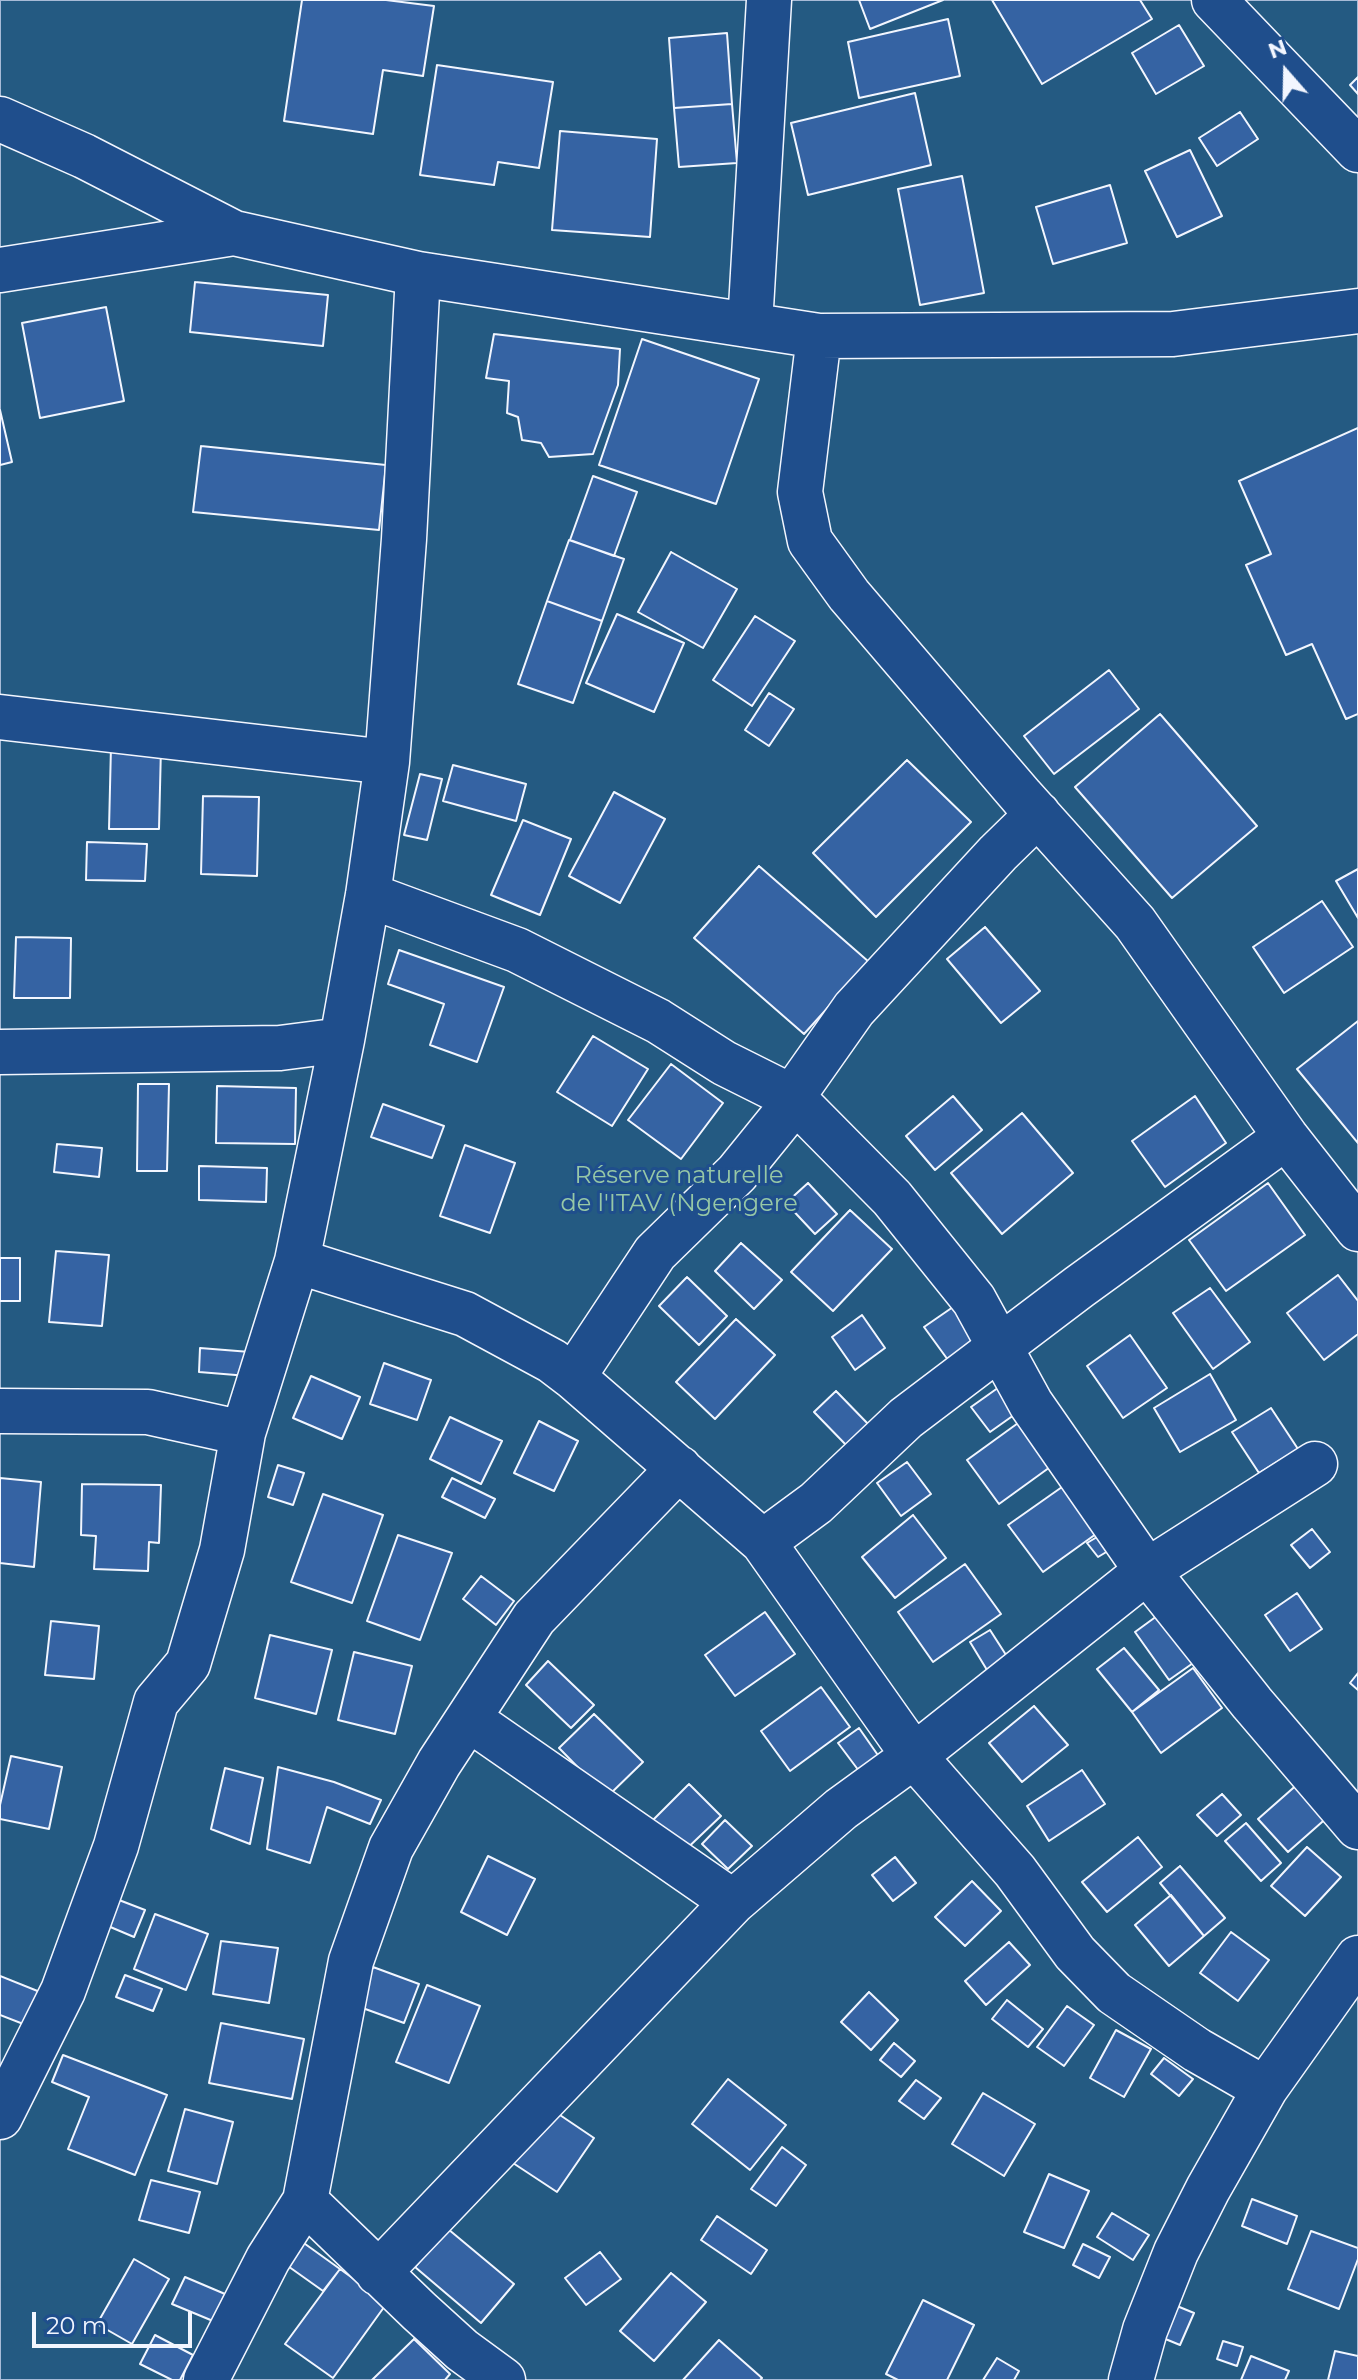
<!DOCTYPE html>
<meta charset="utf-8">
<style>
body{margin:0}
#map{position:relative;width:1358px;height:2380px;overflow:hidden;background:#1f4e8c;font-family:Montserrat,sans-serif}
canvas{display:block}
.north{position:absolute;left:1246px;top:32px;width:80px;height:80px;-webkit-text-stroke:6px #1f4e8c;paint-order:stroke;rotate:340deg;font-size:22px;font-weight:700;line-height:32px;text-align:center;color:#f2f6ff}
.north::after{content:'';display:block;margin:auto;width:28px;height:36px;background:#f2f6ff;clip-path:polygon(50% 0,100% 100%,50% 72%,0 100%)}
.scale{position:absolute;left:32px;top:2312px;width:160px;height:36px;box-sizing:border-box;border:4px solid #f2f6ff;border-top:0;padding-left:10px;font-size:24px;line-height:28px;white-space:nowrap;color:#f2f6ff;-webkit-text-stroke:6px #1f4e8c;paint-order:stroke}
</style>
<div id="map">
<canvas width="1358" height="2380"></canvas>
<div class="north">N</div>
<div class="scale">20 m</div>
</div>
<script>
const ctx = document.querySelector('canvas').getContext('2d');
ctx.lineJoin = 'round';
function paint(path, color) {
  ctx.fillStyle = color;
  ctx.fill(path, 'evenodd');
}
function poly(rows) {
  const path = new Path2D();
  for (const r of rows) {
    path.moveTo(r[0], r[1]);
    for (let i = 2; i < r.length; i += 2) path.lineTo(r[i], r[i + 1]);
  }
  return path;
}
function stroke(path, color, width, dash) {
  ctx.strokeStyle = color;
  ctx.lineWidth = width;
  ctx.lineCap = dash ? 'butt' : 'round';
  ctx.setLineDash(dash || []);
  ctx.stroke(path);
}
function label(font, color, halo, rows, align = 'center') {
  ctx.font = font + ' Montserrat,sans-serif';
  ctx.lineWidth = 6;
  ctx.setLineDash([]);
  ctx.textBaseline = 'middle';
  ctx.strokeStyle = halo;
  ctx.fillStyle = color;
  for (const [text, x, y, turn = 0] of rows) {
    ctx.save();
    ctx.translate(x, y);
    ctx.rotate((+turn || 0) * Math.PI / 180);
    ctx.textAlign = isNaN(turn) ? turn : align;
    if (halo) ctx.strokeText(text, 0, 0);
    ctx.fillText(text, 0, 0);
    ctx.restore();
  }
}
const green = poly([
 [0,0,1358,0,1358,2380,0,2380,0,0]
]);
paint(green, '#245a82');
stroke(green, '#a8bbd7', 2);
const building = poly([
 [302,0,386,0,434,6,423,76,383,70,373,134,284,121,302,0],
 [859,0,943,0,870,29,859,0],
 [992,0,1140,0,1152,19,1042,84,992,0],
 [948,19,960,76,859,98,848,42,948,19],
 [1179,25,1204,66,1156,94,1132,53,1179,25],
 [727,33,732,104,674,108,669,38,727,33],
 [437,65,553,82,539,168,498,162,494,185,420,175,437,65],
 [1358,77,1358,94,1350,85,1358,77],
 [915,93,931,165,808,195,791,123,915,93],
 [732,104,737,163,679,167,674,108,732,104],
 [1240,112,1258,139,1217,166,1199,138,1240,112],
 [560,131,657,139,650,237,552,230,560,131],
 [1190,150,1222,216,1177,237,1145,171,1190,150],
 [962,176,984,293,920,305,898,189,962,176],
 [1110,185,1127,243,1053,264,1036,207,1110,185],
 [195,282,328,295,323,346,190,332,195,282],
 [106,307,124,401,40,418,22,323,106,307],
 [494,334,620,349,618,385,593,454,549,457,541,443,522,440,518,417,507,413,509,381,486,378,494,334],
 [642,339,759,379,716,504,599,465,642,339],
 [0,410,12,462,0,465,0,410],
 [1358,428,1358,714,1346,719,1312,644,1286,655,1246,565,1271,554,1239,481,1358,428],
 [201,446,386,465,379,530,193,512,201,446],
 [593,476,637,492,614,556,570,540,593,476],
 [569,540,624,559,602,621,547,601,569,540],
 [671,552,737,589,703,648,638,612,671,552],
 [547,601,602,621,573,703,518,684,547,601],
 [617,614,684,643,654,712,586,683,617,614],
 [755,616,795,641,752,706,713,680,755,616],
 [1109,670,1139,709,1054,774,1024,736,1109,670],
 [769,693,794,709,769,746,745,730,769,693],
 [1160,714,1257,826,1172,898,1075,787,1160,714],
 [111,746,161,747,159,829,109,829,111,746],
 [907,760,971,822,876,917,813,853,907,760],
 [453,765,526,784,516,821,443,801,453,765],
 [420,774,442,779,427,840,404,835,420,774],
 [614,792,665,819,620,903,569,876,614,792],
 [203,796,259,797,257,876,201,874,203,796],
 [523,820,571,839,540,915,491,895,523,820],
 [87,842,147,844,145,881,86,880,87,842],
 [759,866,869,962,804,1034,694,938,759,866],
 [1358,869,1358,918,1336,881,1358,869],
 [1322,901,1353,947,1284,993,1253,947,1322,901],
 [985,927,1040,991,1001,1023,947,959,985,927],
 [16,937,71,938,70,998,14,998,16,937],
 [399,950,504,987,477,1062,430,1045,444,1004,388,984,399,950],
 [1358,1021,1358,1143,1297,1069,1358,1021],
 [593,1036,648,1069,612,1126,557,1092,593,1036],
 [671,1064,723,1103,681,1159,628,1120,671,1064],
 [138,1084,169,1084,167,1171,137,1171,138,1084],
 [217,1086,296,1088,295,1144,216,1143,217,1086],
 [953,1096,982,1130,935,1170,906,1136,953,1096],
 [1195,1096,1226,1143,1165,1187,1132,1141,1195,1096],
 [383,1104,444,1126,432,1158,371,1137,383,1104],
 [1022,1113,1073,1173,1002,1234,951,1173,1022,1113],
 [57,1144,102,1148,99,1177,54,1172,57,1144],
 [465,1145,515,1163,490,1233,440,1216,465,1145],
 [199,1166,267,1168,266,1202,199,1200,199,1166],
 [808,1183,837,1214,815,1234,786,1203,808,1183],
 [1268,1183,1305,1235,1226,1291,1189,1240,1268,1183],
 [850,1210,892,1249,833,1311,791,1272,850,1210],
 [741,1243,782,1280,754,1309,715,1271,741,1243],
 [56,1251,109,1255,102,1326,49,1322,56,1251],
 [0,1258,20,1258,20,1301,0,1301,0,1258],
 [1338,1275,1358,1301,1358,1334,1324,1360,1287,1313,1338,1275],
 [687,1277,727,1316,699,1345,659,1306,687,1277],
 [1210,1288,1250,1342,1213,1369,1173,1313,1210,1288],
 [953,1307,976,1340,948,1360,924,1327,953,1307],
 [862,1315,885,1348,855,1370,832,1337,862,1315],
 [736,1319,775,1355,715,1419,676,1382,736,1319],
 [1130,1335,1167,1388,1123,1418,1087,1366,1130,1335],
 [200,1348,250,1352,248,1376,199,1372,200,1348],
 [384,1363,431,1380,417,1420,370,1404,384,1363],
 [1210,1374,1236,1420,1180,1452,1154,1408,1210,1374],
 [311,1376,360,1397,342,1439,293,1418,311,1376],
 [1002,1385,1021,1410,990,1432,971,1407,1002,1385],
 [836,1391,870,1426,848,1447,814,1412,836,1391],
 [1271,1408,1298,1449,1259,1473,1232,1432,1271,1408],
 [450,1417,502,1441,481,1484,430,1459,450,1417],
 [1025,1418,1057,1462,999,1504,967,1460,1025,1418],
 [539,1421,578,1441,554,1491,514,1473,539,1421],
 [907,1462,931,1494,901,1516,877,1483,907,1462],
 [278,1465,304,1473,293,1505,268,1497,278,1465],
 [0,1478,41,1482,34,1567,0,1563,0,1478],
 [452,1478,495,1499,485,1518,442,1497,452,1478],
 [82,1484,161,1485,159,1543,149,1542,148,1571,94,1569,96,1536,81,1535,82,1484],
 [1062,1487,1096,1534,1043,1572,1008,1525,1062,1487],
 [323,1494,383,1515,352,1603,291,1582,323,1494],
 [913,1515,946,1558,895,1598,862,1557,913,1515],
 [1312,1529,1330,1552,1310,1568,1291,1545,1312,1529],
 [1102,1534,1113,1548,1098,1557,1087,1543,1102,1534],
 [398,1535,452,1553,420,1640,367,1621,398,1535],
 [965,1564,1001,1614,933,1662,898,1612,965,1564],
 [481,1576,514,1601,496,1625,463,1599,481,1576],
 [1297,1593,1322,1629,1290,1651,1265,1615,1297,1593],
 [765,1612,795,1654,735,1696,705,1655,765,1612],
 [1161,1613,1196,1661,1169,1680,1135,1632,1161,1613],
 [51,1621,99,1626,94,1679,45,1675,51,1621],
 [990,1630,1008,1658,987,1670,970,1642,990,1630],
 [270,1635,332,1650,316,1714,255,1698,270,1635],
 [1124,1648,1159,1690,1132,1712,1097,1669,1124,1648],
 [354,1652,412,1666,395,1734,338,1720,354,1652],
 [548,1661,594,1705,571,1728,526,1685,548,1661],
 [1193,1668,1222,1708,1161,1753,1132,1712,1193,1668],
 [1358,1673,1358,1690,1350,1683,1358,1673],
 [821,1687,850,1727,790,1771,761,1731,821,1687],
 [1034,1706,1068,1745,1022,1782,989,1743,1034,1706],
 [594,1714,643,1762,607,1797,559,1748,594,1714],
 [859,1728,882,1761,862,1775,838,1743,859,1728],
 [11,1756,62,1767,49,1829,0,1819,0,1805,11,1756],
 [278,1767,334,1782,381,1800,370,1824,327,1807,310,1863,267,1849,278,1767],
 [225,1768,263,1778,250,1844,211,1829,225,1768],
 [1082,1770,1105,1804,1049,1841,1027,1806,1082,1770],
 [1300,1782,1330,1815,1288,1852,1258,1819,1300,1782],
 [689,1784,721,1816,678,1857,647,1826,689,1784],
 [1222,1794,1241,1815,1217,1836,1197,1815,1222,1794],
 [725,1820,752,1846,728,1869,702,1844,725,1820],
 [1246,1823,1281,1863,1261,1881,1225,1841,1246,1823],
 [1138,1837,1162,1867,1107,1912,1082,1882,1138,1837],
 [1307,1847,1341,1877,1305,1916,1271,1886,1307,1847],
 [488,1856,535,1879,507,1935,461,1912,488,1856],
 [895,1857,916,1883,893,1901,872,1875,895,1857],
 [1180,1866,1225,1918,1204,1936,1160,1883,1180,1866],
 [972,1881,1001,1911,965,1946,935,1917,972,1881],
 [1171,1895,1204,1936,1169,1966,1135,1925,1171,1895],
 [119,1900,145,1910,134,1937,108,1926,119,1900],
 [155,1914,208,1934,186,1990,134,1969,155,1914],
 [1231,1932,1269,1960,1238,2001,1200,1973,1231,1932],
 [221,1941,278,1948,269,2003,213,1994,221,1941],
 [1009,1942,1030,1965,986,2005,965,1981,1009,1942],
 [373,1967,419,1984,404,2023,357,2006,373,1967],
 [125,1975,162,1989,153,2011,116,1997,125,1975],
 [0,1976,45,1994,31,2027,0,2015,0,1976],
 [427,1985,480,2006,449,2083,396,2062,427,1985],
 [869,1992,898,2020,871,2050,841,2022,869,1992],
 [1007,2000,1043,2029,1028,2047,992,2019,1007,2000],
 [1067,2006,1094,2025,1064,2066,1037,2047,1067,2006],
 [221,2023,304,2039,292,2099,209,2083,221,2023],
 [1116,2030,1151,2049,1124,2097,1090,2078,1116,2030],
 [894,2043,915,2061,901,2077,880,2060,894,2043],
 [63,2055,167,2095,135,2175,68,2149,89,2097,52,2082,63,2055],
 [1164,2058,1193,2079,1179,2096,1151,2074,1164,2058],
 [728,2079,786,2125,750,2170,692,2124,728,2079],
 [916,2080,941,2098,924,2119,899,2101,916,2080],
 [983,2093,1035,2124,1004,2176,952,2144,983,2093],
 [185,2109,233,2122,217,2184,168,2171,185,2109],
 [551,2109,594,2138,557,2192,513,2163,551,2109],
 [782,2147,806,2165,776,2206,751,2189,782,2147],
 [1049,2174,1089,2191,1064,2248,1024,2232,1049,2174],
 [151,2180,200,2192,189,2233,139,2220,151,2180],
 [1252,2199,1297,2216,1287,2244,1242,2226,1252,2199],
 [1112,2213,1149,2235,1133,2260,1097,2237,1112,2213],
 [717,2216,767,2250,751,2274,701,2240,717,2216],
 [448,2229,514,2284,481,2323,415,2267,448,2229],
 [1311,2231,1358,2248,1358,2259,1339,2309,1288,2289,1311,2231],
 [301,2241,340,2269,323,2291,285,2264,301,2241],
 [1083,2244,1110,2257,1099,2278,1073,2265,1083,2244],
 [600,2252,621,2279,586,2305,565,2278,600,2252],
 [134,2259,169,2279,132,2344,97,2324,134,2259],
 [340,2269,387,2303,333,2378,285,2344,340,2269],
 [671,2273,706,2302,654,2361,620,2331,671,2273],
 [185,2277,225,2294,213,2321,172,2304,185,2277],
 [923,2300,974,2325,947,2380,898,2380,886,2374,923,2300],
 [1177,2306,1194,2313,1180,2345,1163,2338,1177,2306],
 [155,2335,193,2355,180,2380,172,2380,140,2364,155,2335],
 [414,2339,450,2374,445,2380,372,2380,414,2339],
 [719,2340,762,2378,760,2380,683,2380,719,2340],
 [1223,2341,1243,2347,1237,2366,1217,2359,1223,2341],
 [1335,2351,1358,2356,1358,2380,1328,2380,1335,2351],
 [1251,2356,1289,2371,1285,2380,1241,2380,1251,2356],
 [997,2358,1019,2371,1014,2380,983,2380,997,2358]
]);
paint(building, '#3563a3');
stroke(building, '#f2f6ff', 2);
const minor = poly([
 [1214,0,1358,150],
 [0,119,84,156,234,233],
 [0,270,234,233,418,274,819,336,1173,334,1358,311],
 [750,325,769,0],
 [819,336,800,492,810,541,849,595,1022,797,1135,923,1286,1137,1358,1229],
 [0,717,387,762],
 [368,895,517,950,658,1021,724,1063,792,1097,892,1198,974,1300,1031,1404,1147,1571,1252,1703,1358,1827],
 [0,1052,280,1048,342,1040],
 [297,1261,465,1314,552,1361,573,1377,763,1542,914,1756,1015,1871,1075,1953,1114,1993,1197,2050,1265,2089],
 [573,1377,655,1253,737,1173,784,1115,792,1097,854,1009,998,853,1038,814],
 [0,1411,148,1412,243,1433],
 [763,1542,816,1503,906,1418,1079,1287,1286,1137],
 [469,1719,733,1902],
 [0,2117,63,1991,116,1846,156,1702,188,1664,222,1550,243,1433,297,1261,342,1040,368,895,387,762,404,539,418,274],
 [305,2201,419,2311,462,2350,503,2380],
 [378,2273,733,1902,841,1809,914,1756,1147,1571,1315,1464],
 [206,2380,268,2259,305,2201,351,1961,391,1848,439,1763,534,1618,679,1468],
 [1131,2380,1145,2330,1176,2252,1208,2189,1265,2089,1358,1958]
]);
stroke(minor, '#f2f6ff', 47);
stroke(minor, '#1f4e8c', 44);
label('24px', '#97c8a6', '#1f4e8c', [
 ["Réserve naturelle",679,1176],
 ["de l'ITAV (Ngengere",679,1204]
]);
</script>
